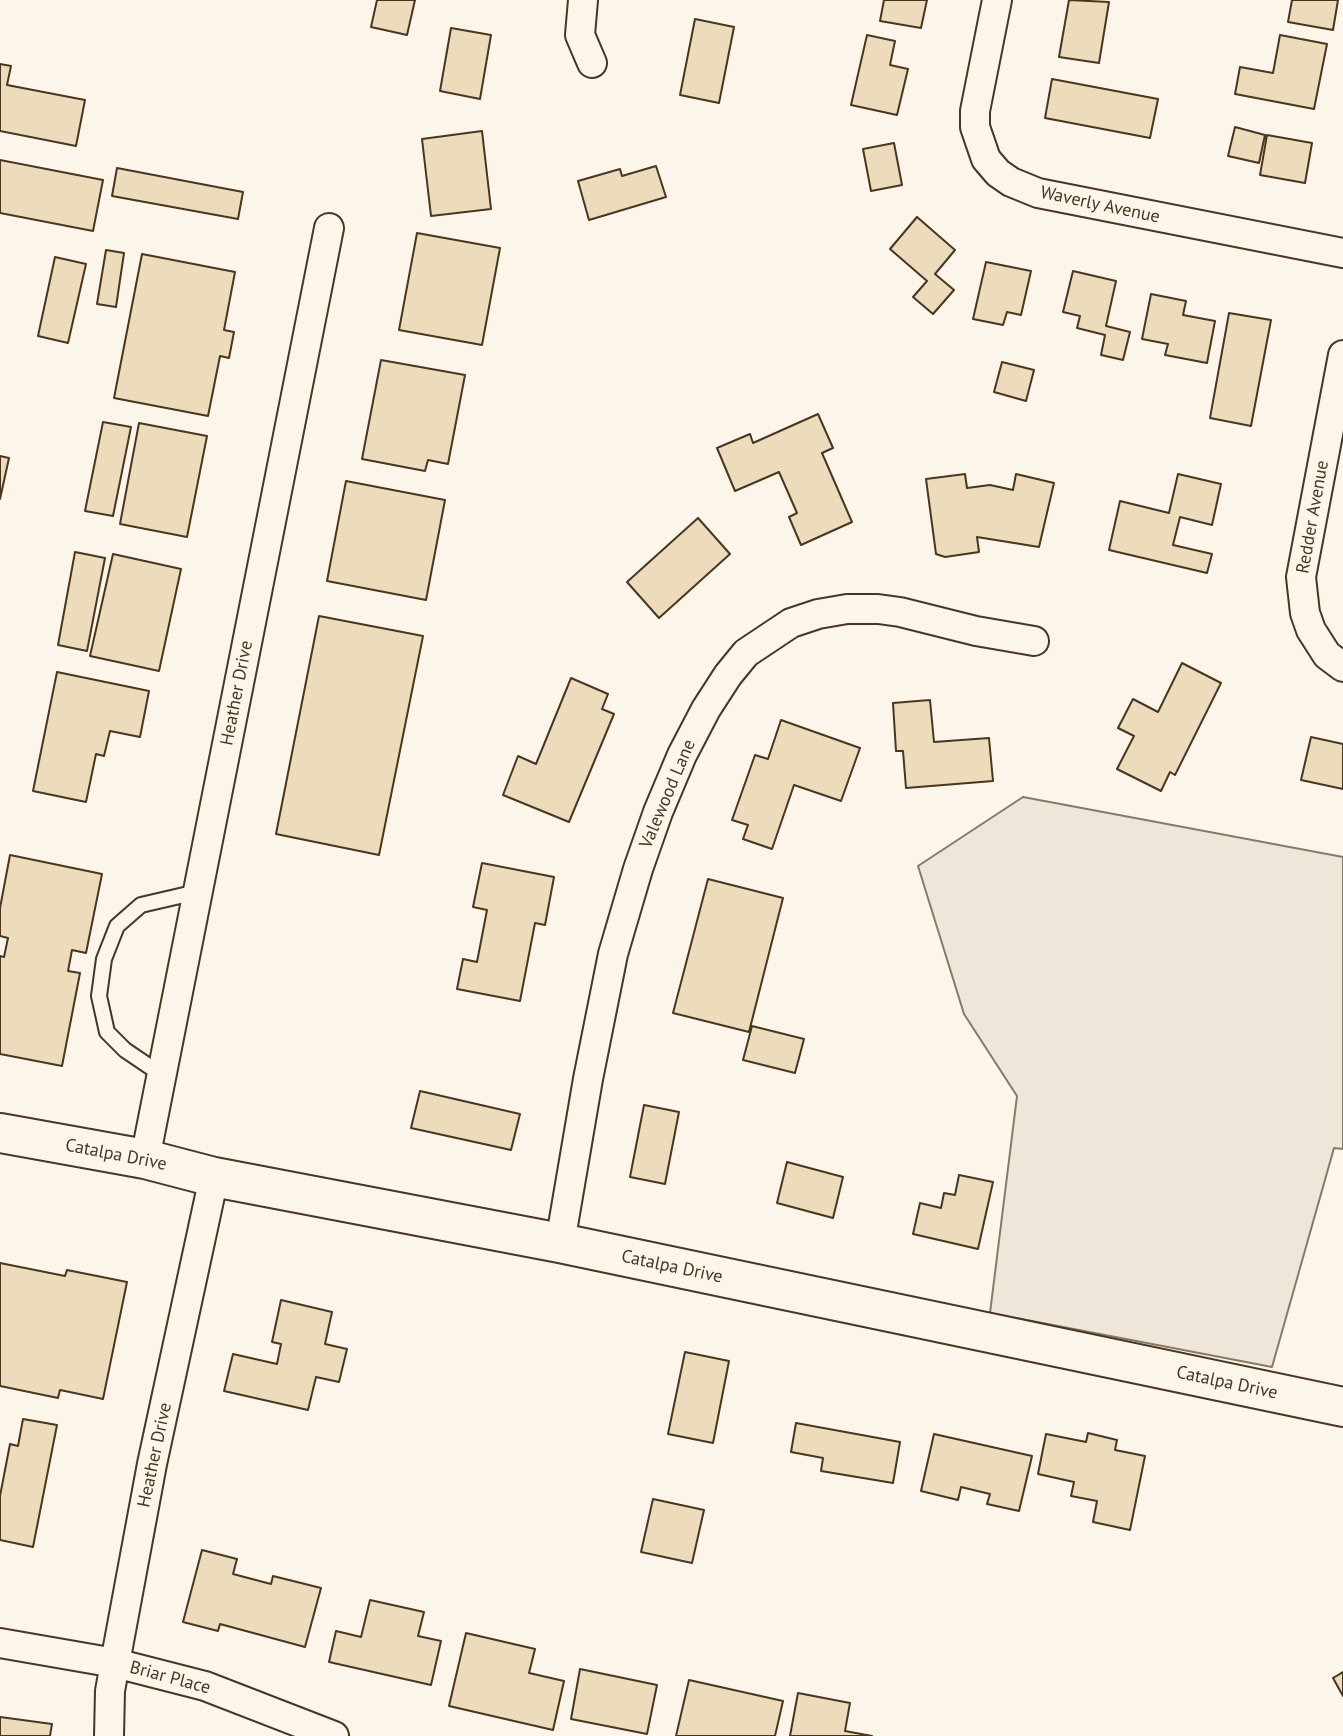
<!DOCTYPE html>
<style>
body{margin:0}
canvas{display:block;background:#fbf6e9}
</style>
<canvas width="1343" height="1736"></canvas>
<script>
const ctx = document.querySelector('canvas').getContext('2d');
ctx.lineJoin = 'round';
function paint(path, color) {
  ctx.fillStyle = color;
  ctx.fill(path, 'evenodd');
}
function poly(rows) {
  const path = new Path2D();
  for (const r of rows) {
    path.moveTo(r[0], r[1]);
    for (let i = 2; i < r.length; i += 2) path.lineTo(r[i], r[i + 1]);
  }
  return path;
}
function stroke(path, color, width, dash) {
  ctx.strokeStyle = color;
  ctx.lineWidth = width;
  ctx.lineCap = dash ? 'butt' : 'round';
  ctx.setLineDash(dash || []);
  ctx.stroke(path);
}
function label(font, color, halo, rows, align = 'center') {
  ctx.font = font + ' "PT Sans",sans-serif';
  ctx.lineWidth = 5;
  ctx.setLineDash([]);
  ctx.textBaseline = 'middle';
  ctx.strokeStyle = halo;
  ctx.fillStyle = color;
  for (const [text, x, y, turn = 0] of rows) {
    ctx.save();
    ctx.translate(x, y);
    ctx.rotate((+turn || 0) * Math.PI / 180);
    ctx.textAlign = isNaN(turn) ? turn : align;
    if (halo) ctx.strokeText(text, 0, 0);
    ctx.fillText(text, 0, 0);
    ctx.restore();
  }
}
const green = poly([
 [1023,797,1343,857,1343,1149,1334,1148,1272,1367,990,1313,1017,1096,964,1014,918,866,1023,797]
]);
paint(green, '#ede6d9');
stroke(green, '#887966', 2);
const building = poly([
 [377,0,415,0,407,35,371,27,377,0],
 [884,0,927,0,921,28,880,21,884,0],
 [1069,0,1109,2,1099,63,1059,57,1069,0],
 [1292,0,1338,0,1333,30,1288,22,1292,0],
 [695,19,734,27,719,103,680,95,695,19],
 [451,28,491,35,480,99,440,91,451,28],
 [867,35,895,41,890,65,908,69,897,115,851,105,867,35],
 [1280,35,1327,44,1314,109,1235,94,1240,67,1273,73,1280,35],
 [0,64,11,66,7,85,85,100,76,146,0,131,0,64],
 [1052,79,1158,99,1150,138,1045,118,1052,79],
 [1235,127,1265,135,1259,163,1228,156,1235,127],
 [482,131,491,209,431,216,422,139,482,131],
 [1267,135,1312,143,1305,183,1260,175,1267,135],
 [894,143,902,185,871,191,863,149,894,143],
 [0,160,103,180,93,231,0,213,0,160],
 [656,166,666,197,589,220,578,181,620,169,622,176,656,166],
 [117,168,243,192,238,219,112,196,117,168],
 [917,217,955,250,935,274,954,290,933,314,913,297,927,281,890,249,917,217],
 [417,233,500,248,482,345,399,330,417,233],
 [106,250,124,253,116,307,97,304,106,250],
 [142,254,235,272,224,330,234,332,229,358,220,356,208,416,114,398,142,254],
 [55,257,86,264,68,343,38,336,55,257],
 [986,262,1031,271,1021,315,1007,312,1003,325,973,319,986,262],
 [1073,271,1116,281,1106,326,1130,332,1123,360,1101,355,1105,335,1077,328,1080,316,1063,312,1073,271],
 [1151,294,1186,301,1183,315,1215,321,1207,363,1165,355,1168,344,1142,339,1151,294],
 [1229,313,1271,320,1251,426,1210,418,1229,313],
 [381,360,465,375,448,464,428,460,425,471,362,459,381,360],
 [1002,362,1034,370,1026,401,994,392,1002,362],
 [818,414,833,448,822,453,852,522,801,545,789,517,797,513,779,472,735,491,717,448,750,434,753,443,818,414],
 [103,422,131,427,113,516,85,511,103,422],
 [139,423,207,436,187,537,120,524,139,423],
 [0,456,9,458,0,499,0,456],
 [965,474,967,488,990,485,1013,490,1016,474,1054,483,1039,547,977,537,979,552,945,557,936,554,926,479,965,474],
 [1178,474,1221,484,1212,525,1180,517,1173,545,1212,554,1207,573,1109,550,1120,501,1169,513,1178,474],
 [346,481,445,500,426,600,327,581,346,481],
 [698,518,730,554,659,618,627,582,698,518],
 [75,552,105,558,87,651,58,645,75,552],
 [113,554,181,569,159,671,90,656,113,554],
 [319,616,423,636,379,855,276,834,319,616],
 [1182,663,1221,683,1175,775,1170,772,1161,791,1117,769,1134,736,1118,728,1133,699,1158,712,1182,663],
 [57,672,149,691,140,737,110,731,104,756,96,754,86,802,33,791,57,672],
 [571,678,608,694,602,709,614,714,569,822,503,795,518,756,536,764,571,678],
 [930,700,934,742,989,738,993,781,906,788,903,751,896,751,893,703,930,700],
 [781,720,860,748,841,801,794,785,772,849,743,839,748,825,732,820,755,755,768,759,781,720],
 [1311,737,1343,744,1343,789,1301,780,1311,737],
 [10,855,102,874,86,953,72,950,68,971,80,973,62,1066,0,1054,0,956,4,957,8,938,0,936,0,908,10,855],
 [482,863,554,877,545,925,535,923,520,1001,457,989,463,959,477,962,487,910,473,907,482,863],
 [708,879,783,898,749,1032,673,1013,708,879],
 [752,1026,804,1039,795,1073,743,1060,752,1026],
 [420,1091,520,1114,511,1150,411,1128,420,1091],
 [644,1105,679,1112,665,1184,630,1177,644,1105],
 [787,1162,843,1177,833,1218,777,1203,787,1162],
 [959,1175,993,1182,978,1249,913,1234,920,1203,941,1208,944,1193,955,1195,959,1175],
 [0,1263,65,1276,67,1270,127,1282,103,1399,60,1390,58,1398,0,1386,0,1263],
 [281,1300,332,1312,325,1344,347,1349,339,1382,316,1377,308,1410,224,1391,233,1354,277,1364,281,1344,272,1342,281,1300],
 [685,1352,729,1361,713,1443,668,1434,685,1352],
 [23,1419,57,1425,33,1547,0,1540,0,1496,10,1444,18,1446,23,1419],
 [796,1423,900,1442,893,1483,821,1471,823,1458,791,1452,796,1423],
 [1088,1433,1117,1440,1115,1450,1145,1456,1130,1530,1093,1522,1097,1501,1071,1496,1074,1482,1038,1474,1046,1434,1086,1442,1088,1433],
 [934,1434,1032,1456,1019,1511,987,1504,990,1494,961,1487,958,1500,921,1491,934,1434],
 [653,1499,704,1510,692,1563,641,1552,653,1499],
 [202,1550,237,1559,233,1574,271,1584,273,1576,321,1588,305,1647,220,1624,218,1631,183,1622,202,1550],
 [370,1600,424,1612,418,1636,441,1641,431,1685,329,1662,336,1631,361,1637,370,1600],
 [466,1633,535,1649,529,1673,564,1681,553,1730,449,1706,466,1633],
 [580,1669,657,1685,647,1734,571,1719,580,1669],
 [1343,1672,1343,1696,1333,1678,1343,1672],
 [689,1680,783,1701,775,1736,676,1736,689,1680],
 [798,1693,850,1703,845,1731,872,1736,790,1736,798,1693],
 [0,1717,52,1724,50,1736,0,1736,0,1717]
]);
paint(building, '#ecdcbc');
stroke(building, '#4a3520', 2);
const lane = poly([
 [162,1075,125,1050,107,1032,99,996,104,959,117,926,141,905,197,892]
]);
const street = poly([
 [583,0,580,35,592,63],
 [997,0,975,111,975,127,986,159,998,173,1011,182,1038,193,1343,253],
 [1343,355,1301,577,1305,613,1311,630,1327,655,1343,667],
 [145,1159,329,228],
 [560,1243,588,1079,613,954,638,869,658,812,682,755,706,709,728,675,746,653,791,623,818,614,847,609,878,609,900,612,976,631,1034,641],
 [0,1643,115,1663,205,1686,334,1736],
 [109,1736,110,1691,115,1663,152,1464,214,1177]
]);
const secondary = poly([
 [0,1133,145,1159,214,1177,560,1243,1343,1407]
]);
stroke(lane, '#4a3520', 18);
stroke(street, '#4a3520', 32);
stroke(secondary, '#4a3520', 42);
stroke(lane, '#fbf6e9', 14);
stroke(street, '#fbf6e9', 28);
stroke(secondary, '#fbf6e9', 38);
label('18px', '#4a3520', '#fbf6e9', [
 ["Waverly Avenue",1100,205,12],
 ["Redder Avenue",1313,517,-80],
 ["Heather Drive",237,693,-79],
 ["Valewood Lane",668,794,-67],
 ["Catalpa Drive",116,1155,11],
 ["Catalpa Drive",672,1267,12],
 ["Catalpa Drive",1227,1383,12],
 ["Heather Drive",155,1455,-78],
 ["Briar Place",170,1678,15]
]);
</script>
